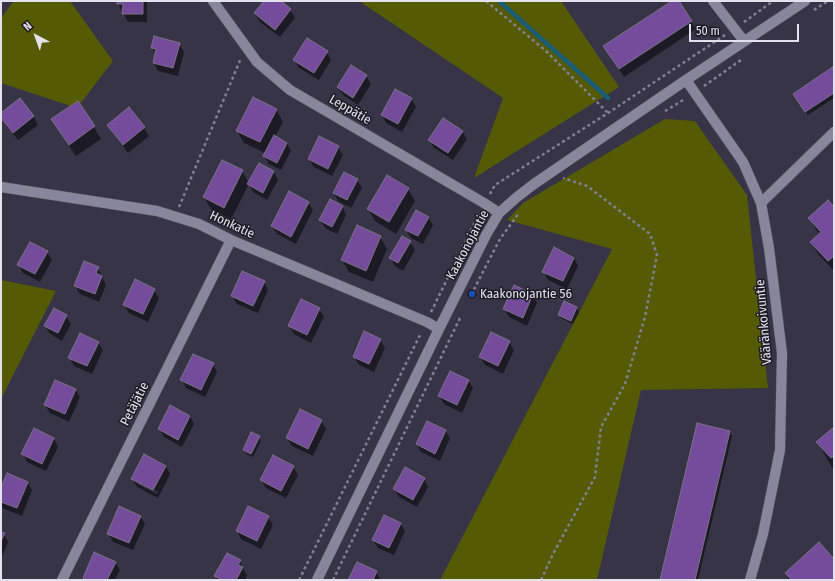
<!DOCTYPE html>
<meta charset="utf-8">
<style>
body{margin:0}
#map{position:relative;width:835px;height:581px;overflow:hidden;background:#363446;font-family:"Fira Sans Condensed",sans-serif}
canvas{display:block}
.frame{position:absolute;inset:0;border:2px solid #e3e2ed;pointer-events:none}
.north{position:absolute;left:16px;top:16px;width:40px;height:40px;-webkit-text-stroke:3px #1e1d25;paint-order:stroke;rotate:319deg;font-size:11px;font-weight:700;line-height:16px;text-align:center;color:#e3e2ed}
.north::after{content:'';display:block;margin:auto;width:14px;height:18px;background:#e3e2ed;clip-path:polygon(50% 0,100% 100%,50% 72%,0 100%)}
.scale{position:absolute;left:689px;top:24px;width:110px;height:18px;box-sizing:border-box;border:2px solid #e3e2ed;border-top:0;padding-left:5px;font-size:12px;line-height:14px;white-space:nowrap;color:#e3e2ed;-webkit-text-stroke:3px #1e1d25;paint-order:stroke}
</style>
<div id="map">
<canvas width="835" height="581"></canvas>
<div class="frame"></div>
<div class="north">N</div>
<div class="scale">50 m</div>
</div>
<script>
const ctx = document.querySelector('canvas').getContext('2d');
ctx.lineJoin = 'round';
function paint(path, color) {
  ctx.fillStyle = color;
  ctx.fill(path, 'evenodd');
}
function poly(rows) {
  const path = new Path2D();
  for (const r of rows) {
    path.moveTo(r[0], r[1]);
    for (let i = 2; i < r.length; i += 2) path.lineTo(r[i], r[i + 1]);
  }
  return path;
}
function stroke(path, color, width, dash) {
  ctx.strokeStyle = color;
  ctx.lineWidth = width;
  ctx.lineCap = dash ? 'butt' : 'round';
  ctx.setLineDash(dash || []);
  ctx.stroke(path);
}
function label(font, color, halo, rows, align = 'center') {
  ctx.font = font + ' "Fira Sans Condensed",sans-serif';
  ctx.lineWidth = 3;
  ctx.setLineDash([]);
  ctx.textBaseline = 'middle';
  ctx.strokeStyle = halo;
  ctx.fillStyle = color;
  for (const [text, x, y, turn = 0] of rows) {
    ctx.save();
    ctx.translate(x, y);
    ctx.rotate((+turn || 0) * Math.PI / 180);
    ctx.textAlign = isNaN(turn) ? turn : align;
    if (halo) ctx.strokeText(text, 0, 0);
    ctx.fillText(text, 0, 0);
    ctx.restore();
  }
}
paint(poly([
 [14,1,70,1,113,61,77,108,1,83,1,18],
 [359,1,561,1,619,87,474,178,503,98],
 [665,119,695,121,747,195,768,388,641,390,597,580,440,580,612,249,507,220,523,203],
 [1,280,56,291,1,399]
]), '#545b04');
paint(poly([
 [118,1,147,1,147,22,128,22,118,4],
 [265,1,279,1,290,10,295,18,280,37,260,22,255,14],
 [673,1,678,1,696,29,624,77,609,54],
 [179,44,184,52,178,76,158,71,154,63,156,54,152,48],
 [327,52,331,60,319,80,299,68,294,60],
 [351,67,366,76,371,84,358,105,343,95,338,87],
 [834,67,834,98,808,115,796,98],
 [20,99,34,117,38,125,18,140,4,123,1,117,1,114],
 [411,99,416,107,402,132,386,123,382,115],
 [77,102,94,127,101,139,76,156,60,132,53,120],
 [129,109,144,128,149,136,128,153,113,133,108,125],
 [276,109,283,122,275,137,287,143,291,151,281,170,269,164,264,155,265,153,244,143,237,131],
 [462,131,467,139,453,160,434,148,430,140],
 [338,147,343,155,332,176,314,167,309,159],
 [242,171,249,183,274,172,278,180,267,200,253,192,249,184,231,219,211,209,204,197],
 [357,180,362,188,351,208,338,201,334,193],
 [408,189,415,201,396,234,375,221,368,209],
 [308,202,313,210,296,244,277,234,272,226],
 [342,206,346,215,337,234,325,228,320,220],
 [834,208,834,271,818,254,811,242,820,234,816,230,809,218],
 [428,217,433,225,423,244,411,238,406,230],
 [380,237,387,249,373,282,349,272,342,260],
 [410,242,415,250,403,271,395,266,390,258],
 [47,252,52,260,40,282,23,273,19,265],
 [574,258,578,266,567,289,548,280,543,271],
 [98,268,106,285,99,302,80,294,75,286],
 [264,282,268,290,258,313,237,304,232,296],
 [514,287,533,295,537,303,527,326,509,317,504,309],
 [154,290,159,298,148,322,129,313,124,305],
 [565,303,577,308,579,312,573,324,561,318,559,315],
 [319,309,324,317,311,343,294,334,289,326],
 [66,316,71,324,62,341,50,334,45,326],
 [380,340,385,348,374,372,359,365,354,357],
 [98,342,103,350,92,374,74,366,70,358],
 [509,342,514,350,503,374,485,365,480,357],
 [213,364,217,372,205,397,186,388,182,380],
 [468,380,473,388,462,413,444,404,439,396],
 [75,389,80,397,69,422,50,413,45,405],
 [190,416,194,424,182,447,164,437,159,429],
 [321,421,326,429,313,456,292,446,287,438],
 [698,425,730,432,732,436,698,580,661,580],
 [834,428,834,471,818,443],
 [35,430,54,439,58,447,46,471,27,462,23,454],
 [445,430,450,438,440,461,421,452,417,444],
 [259,437,261,441,253,457,246,454,244,450],
 [166,466,170,474,158,498,137,487,132,479],
 [138,481,158,492,157,494,138,484],
 [293,467,298,475,286,498,266,488,261,480],
 [424,479,428,487,417,507,399,497,394,489],
 [27,482,32,490,22,516,2,508,1,506,1,491],
 [140,516,145,524,133,550,113,542,108,533],
 [268,517,273,525,261,549,241,539,237,531],
 [400,523,405,531,394,555,378,548,373,540],
 [1,533,4,534,8,542,1,559],
 [240,561,244,569,244,570,247,576,245,580,218,580,215,576],
 [115,562,120,570,115,580,85,580,84,578],
 [376,572,381,580,349,580]
]), '#0007');
stroke(poly([
 [499,1,608,98]
]), '#1b5c76', 4.5);
const building = poly([
 [117,1,143,1,143,14,122,14,123,4,117,4,117,1],
 [264,1,281,1,291,9,275,30,254,13,264,1],
 [672,1,679,1,692,21,619,69,603,46,672,1],
 [154,36,180,43,173,68,153,63,156,49,151,48,154,36],
 [307,38,328,51,314,73,293,60,307,38],
 [351,65,367,75,353,98,337,87,351,65],
 [834,66,834,93,805,112,793,94,834,66],
 [395,89,412,98,398,124,381,115,395,89],
 [253,97,277,109,260,142,236,131,253,97],
 [20,98,34,116,13,133,1,118,1,113,20,98],
 [78,101,95,126,69,145,51,119,78,101],
 [129,107,145,127,123,145,107,125,129,107],
 [443,118,463,131,448,153,428,140,443,118],
 [274,135,287,143,277,163,263,156,274,135],
 [319,136,339,146,328,169,308,159,319,136],
 [222,160,243,170,224,208,203,197,222,160],
 [259,163,274,171,263,193,247,184,259,163],
 [344,172,358,179,347,200,333,193,344,172],
 [387,175,409,188,389,222,367,209,387,175],
 [289,191,309,202,291,237,271,226,289,191],
 [330,199,343,206,332,227,319,220,330,199],
 [828,200,834,207,834,256,828,261,810,242,821,232,808,218,828,200],
 [416,210,429,217,418,236,405,230,416,210],
 [357,225,381,236,366,271,341,260,357,225],
 [402,236,411,241,398,263,389,258,402,236],
 [30,242,48,251,35,274,17,265,30,242],
 [554,247,574,258,563,281,542,272,554,247],
 [84,261,99,267,96,273,102,276,95,294,74,286,84,261],
 [242,271,265,281,253,306,231,296,242,271],
 [135,279,155,289,143,314,123,305,135,279],
 [514,285,533,294,523,318,503,309,514,285],
 [301,299,320,308,307,335,288,326,301,299],
 [564,301,577,307,571,321,558,315,564,301],
 [54,308,67,315,58,333,44,326,54,308],
 [364,331,381,339,369,364,353,357,364,331],
 [491,332,510,341,498,366,479,357,491,332],
 [80,333,99,342,87,366,68,358,80,333],
 [193,354,214,363,201,390,180,380,193,354],
 [450,371,469,380,457,405,438,396,450,371],
 [55,380,76,389,65,414,44,405,55,380],
 [170,405,190,416,178,440,158,429,170,405],
 [300,409,322,420,308,449,286,438,300,409],
 [427,421,446,430,435,454,416,444,427,421],
 [697,423,730,431,695,580,660,580,697,423],
 [834,427,834,456,831,458,816,442,834,427],
 [34,428,54,438,42,464,21,454,34,428],
 [251,432,260,436,251,454,243,450,251,432],
 [144,454,166,466,153,490,131,479,144,454],
 [273,455,294,466,281,491,260,480,273,455],
 [405,467,425,478,413,500,393,489,405,467],
 [7,473,28,482,17,508,1,502,1,488,7,473],
 [119,506,141,516,129,543,107,534,119,506],
 [248,506,269,516,257,541,236,531,248,506],
 [384,515,401,523,389,548,372,540,384,515],
 [1,532,5,533,1,541,1,532],
 [819,542,834,559,834,580,792,580,785,573,819,542],
 [94,552,116,562,107,580,87,580,83,578,94,552],
 [227,553,241,560,238,565,243,567,236,580,222,580,214,576,227,553],
 [357,562,377,571,373,580,348,580,357,562]
]);
paint(building, '#744c9b');
stroke(building, '#7b7285', 1);
const minor = poly([
 [213,1,257,62,290,90,484,203,499,213],
 [713,1,744,41],
 [686,80,743,162,761,203,769,248,782,353,780,450,763,534,750,580],
 [1,187,157,211,199,224,231,240,427,322,439,329],
 [761,203,834,132],
 [62,580,231,240],
 [317,580,439,329,486,235,499,213,517,197,534,184,686,80,805,1]
]);
stroke(minor, '#555362', 11);
stroke(poly([
 [486,1,546,51,608,113],
 [814,10,828,1],
 [744,22,773,1],
 [704,86,741,60],
 [665,111,685,99],
 [490,194,495,185,608,113,725,35],
 [179,207,241,58],
 [471,295,500,239,519,213],
 [431,312,479,214],
 [299,580,421,333],
 [333,580,461,316],
 [541,580,553,554,595,477,601,427,625,384,645,317,657,255,650,234,587,186,563,178]
]), '#838190', 2.5, [3, 3]);
stroke(minor, '#88869b', 10);
for (const [x, y, r, color] of [
 [472,294,4,"#1a4fb4"]
]) {
  const dot = new Path2D();
  dot.arc(x, y, r, 0, 2 * Math.PI);
  ctx.fillStyle = color;
  ctx.fill(dot);
  stroke(dot, '#1e1d25', 1.5);
}
label('13px', '#e3e2ed', '#1e1d25', [
 ["Leppätie",350,110,30],
 ["Honkatie",232,225,25],
 ["Kaakonojantie",468,245,-62],
 ["Vääränkoivuntie",764,322,-95],
 ["Petäjätie",135,404,-63]
]);
label('13px', '#e3e2ed', '#1e1d25', [
 ["Kaakonojantie 56",480,294]
], 'left');
</script>
